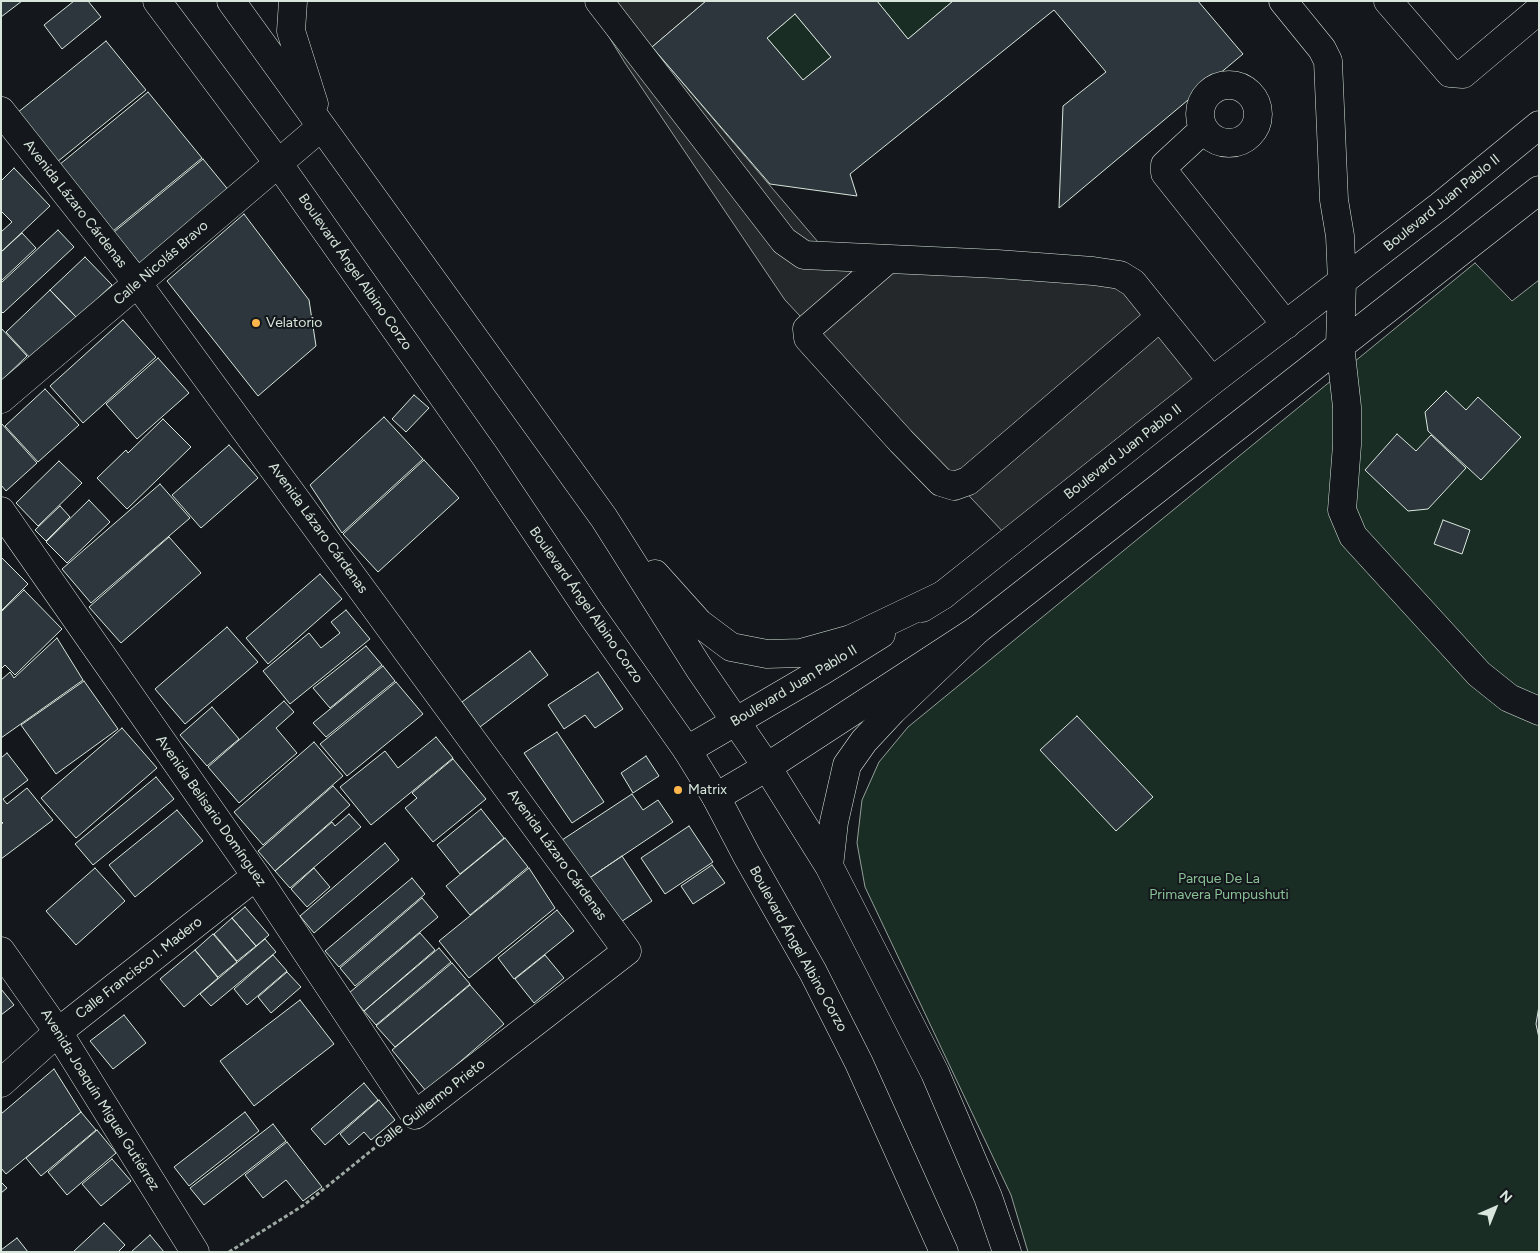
<!DOCTYPE html>
<meta charset="utf-8">
<style>
body{margin:0}
#map{position:relative;width:1540px;height:1253px;overflow:hidden;background:#14181c;font-family:Figtree,sans-serif}
canvas{display:block}
.frame{position:absolute;inset:0;border:2px solid #d8e6dc;pointer-events:none}
.north{position:absolute;left:1470px;top:1183px;width:50px;height:50px;-webkit-text-stroke:4px #14181c;paint-order:stroke;rotate:44deg;font-size:14px;font-weight:700;line-height:20px;text-align:center;color:#d8e6dc}
.north::after{content:'';display:block;margin:auto;width:18px;height:22px;background:#d8e6dc;clip-path:polygon(50% 0,100% 100%,50% 72%,0 100%)}
</style>
<div id="map">
<canvas width="1540" height="1253"></canvas>
<div class="frame"></div>
<div class="north">N</div>
</div>
<script>
const ctx = document.querySelector('canvas').getContext('2d');
ctx.lineJoin = 'round';
function paint(path, color) {
  ctx.fillStyle = color;
  ctx.fill(path, 'evenodd');
}
function poly(rows) {
  const path = new Path2D();
  for (const r of rows) {
    if (r.length === 3) {
      path.moveTo(r[0] + r[2], r[1]);
      path.arc(r[0], r[1], r[2], 0, 2 * Math.PI);
      continue;
    }
    path.moveTo(r[0], r[1]);
    for (let i = 2; i < r.length; i += 2) path.lineTo(r[i], r[i + 1]);
  }
  return path;
}
function stroke(path, color, width, dash) {
  ctx.strokeStyle = color;
  ctx.lineWidth = width;
  ctx.lineCap = dash ? 'butt' : 'round';
  ctx.setLineDash(dash || []);
  ctx.stroke(path);
}
function label(font, color, halo, rows, align = 'center') {
  ctx.font = font + ' Figtree,sans-serif';
  ctx.lineWidth = 4;
  ctx.setLineDash([]);
  ctx.textBaseline = 'middle';
  ctx.strokeStyle = halo;
  ctx.fillStyle = color;
  for (const [text, x, y, turn = 0] of rows) {
    ctx.save();
    ctx.translate(x, y);
    ctx.rotate((+turn || 0) * Math.PI / 180);
    ctx.textAlign = isNaN(turn) ? turn : align;
    if (halo) ctx.strokeText(text, 0, 0);
    ctx.fillText(text, 0, 0);
    ctx.restore();
  }
}
const green = poly([
 [877,1,953,1,908,39,877,1],
 [795,14,831,57,803,80,767,38,795,14],
 [1475,263,1512,301,1539,280,1539,1252,1028,1252,1011,1195,865,887,857,843,862,800,879,762,908,727,1475,263]
]);
paint(green, '#1a2d24');
stroke(green, '#939e99', 1);
const parking = poly([
 [587,1,706,1,652,47,824,249,1141,278,1216,367,1004,533,785,300,625,63,587,1]
]);
paint(parking, '#24282b');
stroke(parking, '#939e99', 1);
const building = poly([
 [1,1,22,1,1,17,1,1],
 [74,1,88,1,101,17,62,49,44,25,74,1],
 [706,1,877,1,908,39,953,1,1198,1,1243,54,1059,208,1063,106,1106,72,1054,10,850,174,857,196,770,184,652,47,706,1],
 [795,14,831,57,803,80,767,38,795,14],
 [106,41,146,90,57,162,17,113,106,41],
 [148,92,202,158,113,231,59,165,148,92],
 [203,159,230,192,141,265,114,232,203,159],
 [14,168,50,206,1,252,1,232,12,222,1,211,1,181,14,168],
 [244,214,309,300,316,346,258,396,167,281,244,214],
 [58,230,74,247,3,313,1,311,1,283,58,230],
 [22,233,36,248,1,281,1,252,22,233],
 [85,257,112,285,77,318,50,290,85,257],
 [50,290,77,318,32,360,6,332,50,290],
 [123,320,156,357,83,423,50,386,123,320],
 [1,328,27,356,1,381,1,328],
 [158,358,189,393,137,439,106,404,158,358],
 [45,389,79,425,38,462,5,426,45,389],
 [1446,391,1466,410,1478,397,1521,437,1481,480,1428,431,1425,412,1446,391],
 [414,395,429,408,406,432,392,419,414,395],
 [384,417,423,459,342,533,310,485,384,417],
 [163,419,191,447,127,509,97,478,126,450,128,453,163,419],
 [1,423,37,463,6,491,1,485,1,423],
 [1397,434,1416,451,1431,435,1466,468,1428,509,1408,511,1365,470,1397,434],
 [229,445,258,478,201,528,172,495,229,445],
 [424,460,459,498,378,572,343,534,424,460],
 [59,461,82,483,38,526,16,503,59,461],
 [160,484,190,518,91,603,62,569,160,484],
 [89,500,110,522,67,563,46,542,89,500],
 [60,506,70,517,46,541,35,530,60,506],
 [1443,520,1470,530,1462,554,1434,544,1443,520],
 [169,537,201,573,121,643,89,607,169,537],
 [1,557,28,584,1,611,1,557],
 [320,574,342,599,268,664,246,638,320,574],
 [24,590,62,629,15,675,5,665,1,669,1,612,24,590],
 [346,610,370,639,290,704,263,671,309,633,321,648,340,633,331,622,346,610],
 [227,627,258,662,185,724,155,689,227,627],
 [57,638,83,680,1,738,1,680,10,672,14,678,57,638],
 [366,646,382,665,330,708,313,688,366,646],
 [530,651,548,675,480,727,462,702,530,651],
 [383,666,395,681,326,737,313,723,383,666],
 [598,672,623,709,595,728,585,715,564,729,548,705,598,672],
 [84,681,118,729,56,774,21,725,84,681],
 [396,682,423,714,347,776,320,744,396,682],
 [284,701,294,712,276,728,297,753,239,803,208,767,284,701],
 [212,707,239,739,207,766,180,735,212,707],
 [1077,716,1153,797,1116,831,1040,750,1077,716],
 [122,728,157,768,76,838,41,798,122,728],
 [557,732,604,802,572,823,524,753,557,732],
 [436,737,453,758,371,825,340,787,385,751,398,768,436,737],
 [314,742,343,776,263,845,234,812,314,742],
 [7,753,28,780,3,799,7,804,27,788,53,820,1,859,1,824,3,823,1,821,1,758,7,753],
 [646,756,659,776,633,793,621,773,646,756],
 [453,759,486,799,433,842,405,808,417,798,412,793,453,759],
 [156,777,174,799,93,865,75,844,156,777],
 [333,786,350,805,275,871,258,851,333,786],
 [632,794,643,810,658,800,673,822,585,881,559,842,632,794],
 [481,809,504,838,460,874,437,845,481,809],
 [177,810,203,841,135,897,109,865,177,810],
 [349,814,361,827,290,888,275,871,332,822,335,826,349,814],
 [689,826,713,862,665,894,641,858,689,826],
 [505,838,528,867,470,915,446,886,505,838],
 [385,843,399,860,314,933,300,916,385,843],
 [622,856,652,901,615,926,585,881,622,856],
 [712,865,725,883,693,904,681,886,712,865],
 [95,868,125,901,76,945,46,911,95,868],
 [314,868,330,887,307,907,291,889,314,868],
 [529,868,555,908,469,978,439,941,529,868],
 [412,878,425,894,339,967,325,951,412,878],
 [422,898,438,917,355,986,340,968,422,898],
 [245,907,269,935,256,946,232,918,245,907],
 [557,910,574,931,514,979,498,958,557,910],
 [232,918,256,946,237,961,214,934,232,918],
 [420,933,435,950,364,1011,349,993,420,933],
 [213,934,237,962,218,977,195,950,213,934],
 [265,939,276,952,211,1006,200,994,265,939],
 [439,948,451,962,376,1025,364,1011,439,948],
 [195,950,218,978,184,1007,160,979,195,950],
 [273,955,287,971,247,1005,234,989,273,955],
 [545,955,564,978,534,1003,515,979,545,955],
 [452,963,470,984,395,1047,376,1026,452,963],
 [287,972,301,987,271,1013,258,997,287,972],
 [470,985,504,1024,426,1091,392,1050,470,985],
 [1,989,14,1005,1,1015,1,989],
 [300,1000,334,1044,254,1106,220,1061,300,1000],
 [1539,1006,1539,1038,1536,1024,1539,1006],
 [124,1015,146,1043,113,1069,90,1041,124,1015],
 [54,1069,81,1112,6,1174,1,1168,1,1114,54,1069],
 [364,1083,378,1100,325,1145,311,1129,364,1083],
 [379,1100,395,1120,371,1140,364,1132,349,1145,340,1134,379,1100],
 [81,1112,96,1130,41,1176,26,1158,81,1112],
 [245,1112,259,1131,189,1186,174,1167,245,1112],
 [273,1124,286,1141,204,1205,190,1188,273,1124],
 [97,1130,116,1153,67,1195,48,1172,97,1130],
 [287,1142,322,1187,303,1201,286,1180,263,1198,245,1175,287,1142],
 [112,1159,131,1181,101,1206,82,1184,112,1159],
 [1,1182,7,1188,1,1193,1,1182],
 [104,1223,125,1245,118,1252,73,1252,104,1223],
 [150,1235,164,1252,131,1252,150,1235],
 [17,1238,28,1252,1,1252,1,1250,17,1238]
]);
paint(building, '#2c363c');
stroke(building, '#d8e6dc', 1);
const minor = poly([
 [599,1,784,241,804,255,997,264,1093,271,1120,275,1133,283,1212,381],
 [1283,1,1322,49,1328,61,1334,200,1340,236,1342,282,1340,345,1347,407,1347,445,1342,510,1353,536,1479,674,1509,698,1539,711],
 [1388,1,1450,73,1463,74,1539,10],
 [1229,114,29],
 [1,111,138,284,627,951,415,1115,256,876,1,511],
 [1204,129,1165,165,1165,173,1286,325],
 [887,260,807,329,808,338,901,441,941,482,954,486,968,481,1160,317],
 [1,399,321,127],
 [922,608,943,595,1212,381,1440,206,1539,125],
 [687,750,822,671,881,634],
 [716,797,767,767,977,630,1539,190],
 [1,951,58,1032,195,1252],
 [1,1083,58,1032,256,876]
]);
const major = poly([
 [157,1,278,163,485,456,589,611,687,750,716,797,747,856,813,972,859,1063,944,1252],
 [231,1,604,518,699,668,767,767,829,866,935,1073,988,1197,1007,1252],
 [293,1,291,31,314,104],
 [655,574,699,623,731,647,767,654,801,653,851,639,943,595],
 [829,866,834,822,847,765,864,741,892,711,977,630]
]);
stroke(minor, '#d8e6dc', 29);
stroke(major, '#d8e6dc', 29);
stroke(poly([
 [229,1252,304,1205,393,1133]
]), '#9da8a2', 3, [4, 2.5]);
stroke(minor, '#14181c', 28);
stroke(major, '#14181c', 28);
for (const [x, y, r, color] of [
 [256,323,5,"#ffb74d"],
 [678,790,5,"#ffb74d"]
]) {
  const dot = new Path2D();
  dot.arc(x, y, r, 0, 2 * Math.PI);
  ctx.fillStyle = color;
  ctx.fill(dot);
  stroke(dot, '#14181c', 2);
}
label('14px', '#d8e6dc', '#14181c', [
 ["Boulevard Juan Pablo II",1442,203,-39],
 ["Avenida Lázaro Cárdenas",75,204,52],
 ["Calle Nicolás Bravo",161,263,-41],
 ["Boulevard Ángel Albino Corzo",355,272,55],
 ["Boulevard Juan Pablo II",1123,452,-38],
 ["Avenida Lázaro Cárdenas",318,528,54],
 ["Boulevard Ángel Albino Corzo",586,605,55],
 ["Boulevard Juan Pablo II",794,686,-31],
 ["Avenida Belisario Domínguez",211,811,55],
 ["Avenida Lázaro Cárdenas",557,855,54],
 ["Boulevard Ángel Albino Corzo",798,949,61],
 ["Calle Francisco I. Madero",139,968,-38],
 ["Avenida Joaquín Miguel Gutiérrez",100,1100,58],
 ["Calle Guillermo Prieto",430,1104,-38]
]);
label('14px', '#d8e6dc', '#14181c', [
 ["Velatorio",266,323],
 ["Matrix",688,790]
], 'left');
label('14px', '#8ac095', '#14181c', [
 ["Parque De La",1219,879],
 ["Primavera Pumpushuti",1219,895]
]);
</script>
